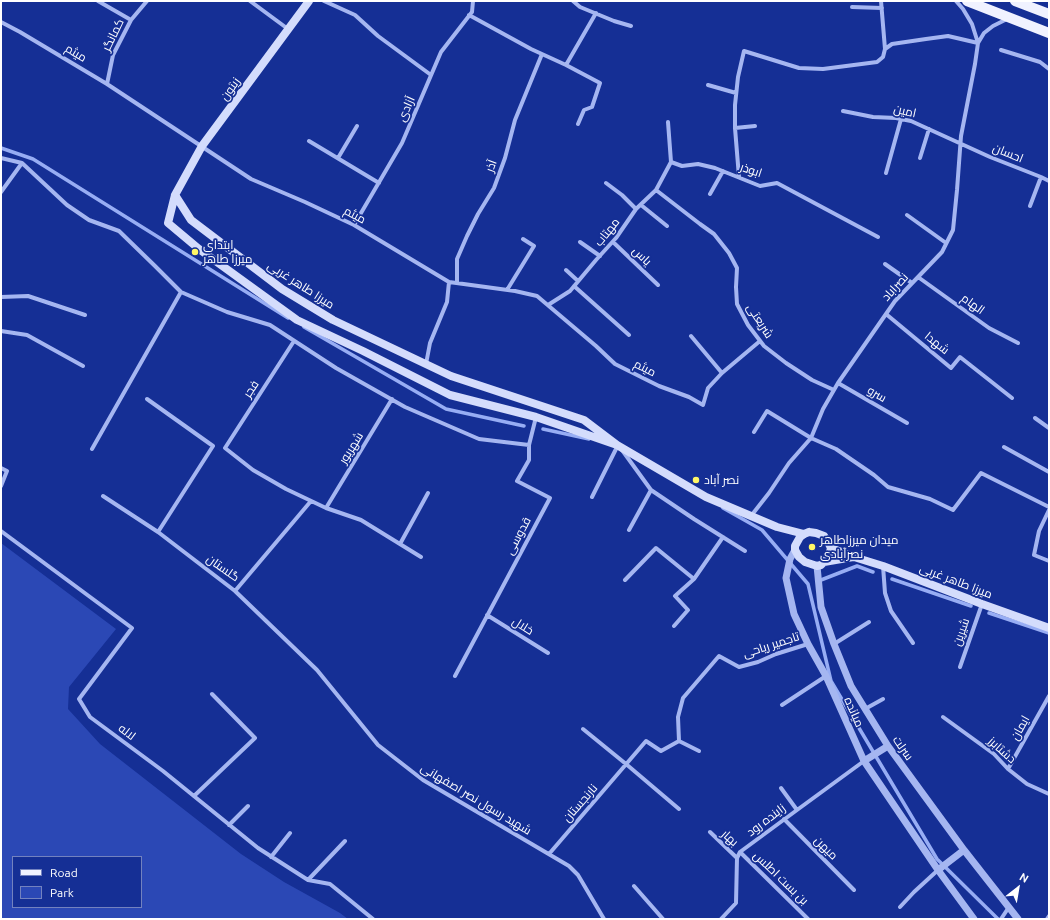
<!DOCTYPE html>
<meta charset="utf-8">
<style>
body{margin:0}
#map{position:relative;width:1050px;height:920px;overflow:hidden;background:#152f95;font-family:Ubuntu,sans-serif}
canvas{display:block}
.frame{position:absolute;inset:0;border:2px solid #fff;pointer-events:none}
.legend{position:absolute;left:12px;top:856px;width:130px;height:52px;box-sizing:border-box;background:#152f95;border:1px solid #7382bf;margin:0;padding:5px 7px;list-style:none;font-size:12px;color:#fff}
.legend li{display:flex;align-items:center;gap:8px;height:20px}
.legend b{width:20px;border:1px solid #7382bf}
.north{position:absolute;left:998px;top:868px;width:40px;height:40px;-webkit-text-stroke:3px #152f95;paint-order:stroke;rotate:31deg;font-size:11px;font-weight:700;line-height:16px;text-align:center;color:#fff}
.north::after{content:'';display:block;margin:auto;width:14px;height:18px;background:#fff;clip-path:polygon(50% 0,100% 100%,50% 72%,0 100%)}
</style>
<div id="map">
<canvas width="1050" height="920"></canvas>
<div class="frame"></div>
<ul class="legend">
<li><b style="height:5px;background:#f0f2ff"></b>Road</li>
<li><b style="height:11px;background:#2b48b5"></b>Park</li>
</ul>
<div class="north">N</div>
</div>
<script>
const ctx = document.querySelector('canvas').getContext('2d');
ctx.lineJoin = 'round';
function paint(path, color) {
  ctx.fillStyle = color;
  ctx.fill(path, 'evenodd');
}
function poly(rows) {
  const path = new Path2D();
  for (const r of rows) {
    path.moveTo(r[0], r[1]);
    for (let i = 2; i < r.length; i += 2) path.lineTo(r[i], r[i + 1]);
  }
  return path;
}
function stroke(path, color, width, dash) {
  ctx.strokeStyle = color;
  ctx.lineWidth = width;
  ctx.lineCap = dash ? 'butt' : 'round';
  ctx.setLineDash(dash || []);
  ctx.stroke(path);
}
function label(font, color, halo, rows, align = 'center') {
  ctx.font = font + ' Ubuntu,Cairo,sans-serif';
  ctx.lineWidth = 3.5;
  ctx.setLineDash([]);
  ctx.textBaseline = 'middle';
  ctx.strokeStyle = halo;
  ctx.fillStyle = color;
  for (const [text, x, y, turn = 0] of rows) {
    ctx.save();
    ctx.translate(x, y);
    ctx.rotate((+turn || 0) * Math.PI / 180);
    ctx.textAlign = isNaN(turn) ? turn : align;
    if (halo) ctx.strokeText(text, 0, 0);
    ctx.fillText(text, 0, 0);
    ctx.restore();
  }
}
paint(poly([
 [1,543,116,629,69,687,68,709,100,744,241,854,284,882,340,913,348,919,1,919],
 [13,857,141,857,141,907,13,907]
]), '#2b48b5');
stroke(poly([
 [1,148,33,159,288,318],
 [304,327,446,409,524,426],
 [543,429,589,439],
 [723,508,762,530,808,584,831,681,937,859,998,919],
 [892,579,971,606],
 [821,580,857,566,873,572],
 [989,613,1049,633]
]), '#97adf4', 3.5);
stroke(poly([
 [98,1,131,20],
 [250,1,288,29],
 [324,1,355,15,378,36,431,75],
 [573,1,580,7,614,21,631,26],
 [881,1,885,49],
 [956,1,963,9,972,24,978,43],
 [852,7,882,8],
 [469,15,531,49,566,65,600,83,592,107,584,110,578,124],
 [1,22,20,32,107,84,251,179,305,202,354,225,449,282,515,291,537,296,596,346,615,364,659,386,689,397,703,405,708,388,722,373,760,341],
 [1001,50,1040,62,1049,69],
 [566,65,596,13],
 [107,84,113,55,131,20,147,1],
 [708,85,736,93],
 [843,111,873,117,896,118,911,121,990,157,1041,177,1049,181],
 [668,122,671,162,682,166,698,164,715,168,760,186,777,183,878,237],
 [735,128,755,126],
 [309,141,379,183],
 [1,158,22,163,67,205,89,220,119,231,155,266,181,292,227,312,270,325,336,368,405,407,479,439,529,445],
 [338,158,357,126],
 [920,158,929,129],
 [886,173,901,119],
 [739,177,735,128,735,105,738,77,744,51,799,68,823,69,877,62,883,57,885,49,892,44,926,39,948,36,978,43],
 [606,183,622,195,636,209],
 [656,190,700,224,714,234,729,253,737,268,736,287,737,304,748,325,764,346,786,363,812,380,834,390],
 [1,192,22,163],
 [710,194,723,171],
 [641,205,667,226],
 [1030,206,1041,177],
 [907,215,946,243],
 [354,225,402,143,441,52,472,12,473,1],
 [580,242,600,256],
 [613,242,658,285],
 [885,264,912,283],
 [566,270,578,281],
 [918,277,989,328,1018,343],
 [457,283,457,259,467,236,478,214,494,188,505,158,515,120,542,54],
 [574,286,629,335],
 [507,290,534,246,523,239],
 [1,297,28,296,85,315],
 [548,305,570,291,596,260,616,238,636,209,656,190,671,162],
 [886,314,951,368,960,357,1012,398],
 [1,331,27,335,83,366],
 [691,336,722,373],
 [294,341,225,448,253,470,286,489,326,508,361,520,421,557],
 [426,364,430,343,447,302,449,282],
 [838,383,907,423],
 [147,399,213,446,158,532],
 [1035,418,1049,428],
 [754,432,767,411,811,438,836,449,874,475,888,487,930,499,953,510,981,473,1049,507],
 [1004,447,1049,472],
 [92,449,181,292],
 [622,450,651,490,694,519,745,551],
 [1,468,7,471,1,486],
 [103,496,158,532,235,591,311,501],
 [592,497,618,445],
 [326,508,392,399],
 [1049,510,1039,531,1034,555,1049,561],
 [751,516,769,493,789,463,811,438,823,409,838,383,895,301,942,252,953,230,957,190,961,136,975,64,978,43,984,33,993,26,1007,19],
 [629,530,651,490],
 [1,531,132,628,79,699,90,717,163,771,258,848,308,880,330,884,373,919],
 [400,544,428,493],
 [883,566,885,593,891,611,913,643],
 [625,580,656,548,694,579,723,537],
 [235,591,317,670,378,745,423,780,569,866,578,875,604,919],
 [487,615,548,653],
 [674,626,688,610,675,596,694,579],
 [834,644,869,622],
 [960,667,982,604],
 [455,676,550,498,517,481,529,460,529,445,536,417],
 [782,705,826,676],
 [865,709,883,699],
 [943,717,994,754,1008,769,1027,784,1049,794],
 [583,729,626,764,679,809],
 [679,741,699,751],
 [1008,769,1049,696],
 [781,788,797,810],
 [194,796,255,738,212,694],
 [784,819,854,890],
 [229,825,248,806],
 [710,832,737,858],
 [740,852,808,919],
 [549,854,646,741,661,751,679,741,678,717,683,698,719,656,739,667,758,662,776,654,808,644],
 [271,857,290,833],
 [308,880,345,841],
 [634,886,663,919],
 [900,907,914,892,938,870],
 [721,919,736,903,737,858,740,852,797,810,864,761],
 [1001,919,1009,907],
 [1047,919,1049,916]
]), '#a5b6f1', 4);
stroke(poly([
 [795,550,790,559,786,578,794,614,808,644,826,676,864,761,938,870,974,919],
 [817,566,821,607,834,644,851,686,888,746,964,850,1018,919],
 [864,761,888,746],
 [938,870,964,850]
]), '#a5b6f1', 7);
stroke(poly([
 [309,1,202,146,175,195,168,223,199,249,297,320,363,351,450,395,536,417,617,445],
 [175,195,191,220,282,289,333,320,451,376,584,420,617,445,706,497,777,527,804,534],
 [809,532,816,533,824,536,828,542,831,548,829,556,824,562,821,565,817,566,805,562,799,557,795,550,795,546,800,537,804,534,809,532],
 [831,548,854,557,883,566,982,604,1049,628],
 [824,562,853,557]
]), '#d4dcfc', 8);
stroke(poly([
 [967,1,1049,33],
 [1015,1,1049,14]
]), '#f0f2ff', 10);
for (const [x, y, r, color] of [
 [195,252,4,"#fff766"],
 [696,480,4,"#fff766"],
 [812,547,4,"#fff766"]
]) {
  const dot = new Path2D();
  dot.arc(x, y, r, 0, 2 * Math.PI);
  ctx.fillStyle = color;
  ctx.fill(dot);
  stroke(dot, '#152f95', 1.5);
}
label('12px', '#fff', '#152f95', [
 ["کمانگر",113,35,-64],
 ["میثم",76,53,31],
 ["زیتون",230,89,-54],
 ["آزادی",406,109,-66],
 ["امین",905,111,13],
 ["احسان",1008,153,22],
 ["آذر",491,166,-70],
 ["ابوذر",751,170,19],
 ["میثم",355,215,28],
 ["مهتاب",607,232,-51],
 ["یاس",642,256,44],
 ["میرزا طاهر غربی",301,285,33],
 ["نصراباد",895,287,-48],
 ["الهام",973,304,36],
 ["شریعتی",760,321,57],
 ["شهدا",937,343,39],
 ["میثم",645,368,27],
 ["فجر",251,389,-57],
 ["سرو",877,394,30],
 ["شهریور",351,448,-58],
 ["قدوسی",518,536,-62],
 ["گلستان",223,568,35],
 ["میرزا طاهر غربی",956,581,21],
 ["خلال",523,626,32],
 ["شیرین",961,632,-71],
 ["تاجمیر ریاحی",771,645,-18],
 ["میانده",854,712,66],
 ["ایمان",1020,728,-61],
 ["لاله",127,732,37],
 ["سرلت",903,748,55],
 ["دشتابرز",1002,750,42],
 ["شهید رسول نصر اصفهانی",476,799,31],
 ["نارنجستان",580,803,-49],
 ["زاینده رود",766,820,-37],
 ["بهار",730,838,42],
 ["میهن",826,848,45],
 ["بن بست اطلس",781,878,44]
]);
label('12px', '#fff', '#152f95', [
 ["ابتدای",203,245],
 ["میرزا طاهر",203,259],
 ["نصر آباد",704,480],
 ["میدان میرزاطاهر",820,540],
 ["نصرآبادی",820,554]
], 'left');
</script>
